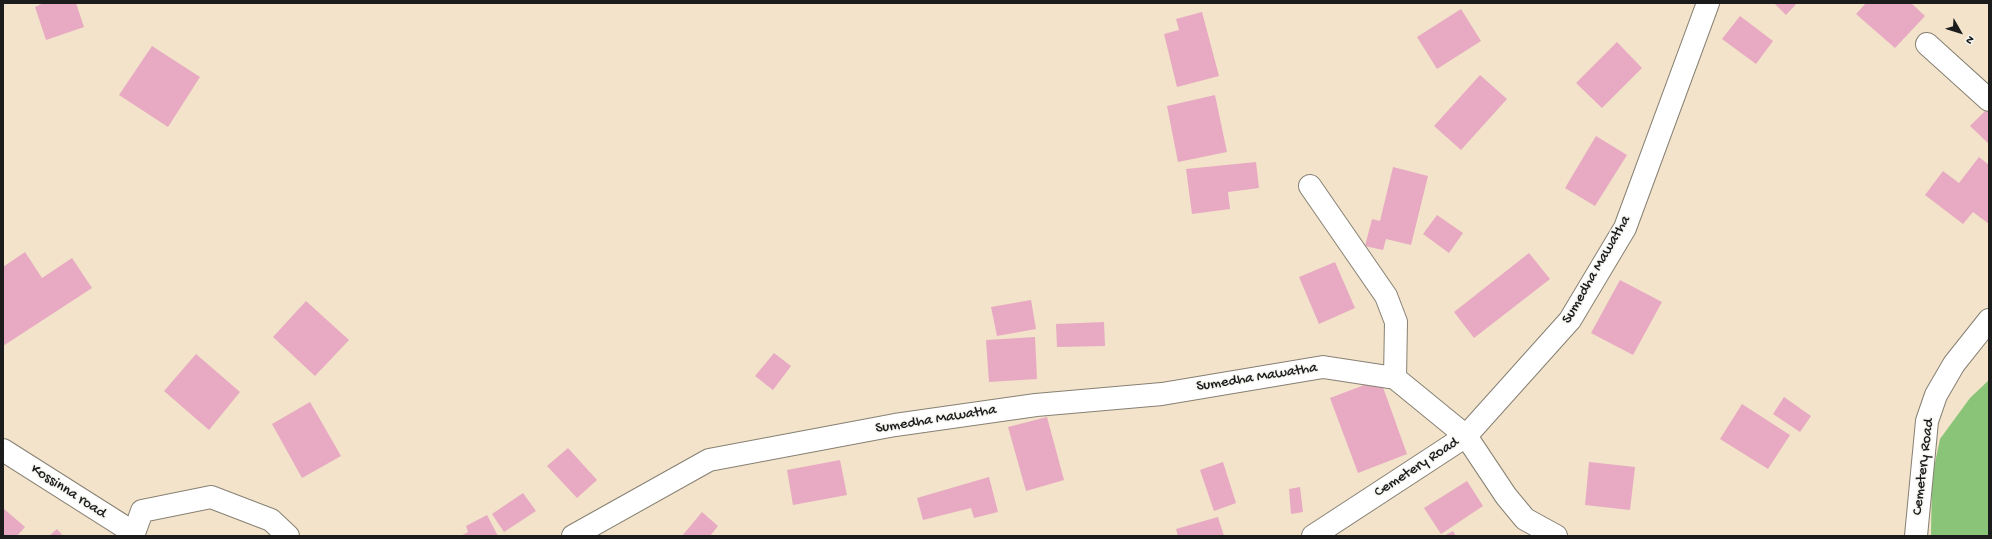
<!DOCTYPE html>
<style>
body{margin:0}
#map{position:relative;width:1992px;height:539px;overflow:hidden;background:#f2e3ca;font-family:"Gochi Hand",sans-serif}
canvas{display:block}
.frame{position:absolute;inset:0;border:4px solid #1c1c1c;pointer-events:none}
.north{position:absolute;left:1940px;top:12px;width:40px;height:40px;-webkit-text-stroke:3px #f6f6f2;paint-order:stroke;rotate:129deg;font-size:11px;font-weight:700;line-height:16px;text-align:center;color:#1c1c1c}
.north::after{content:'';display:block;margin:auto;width:14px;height:18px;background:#1c1c1c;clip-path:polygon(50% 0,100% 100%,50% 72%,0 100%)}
</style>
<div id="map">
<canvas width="1992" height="539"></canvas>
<div class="frame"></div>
<div class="north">N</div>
</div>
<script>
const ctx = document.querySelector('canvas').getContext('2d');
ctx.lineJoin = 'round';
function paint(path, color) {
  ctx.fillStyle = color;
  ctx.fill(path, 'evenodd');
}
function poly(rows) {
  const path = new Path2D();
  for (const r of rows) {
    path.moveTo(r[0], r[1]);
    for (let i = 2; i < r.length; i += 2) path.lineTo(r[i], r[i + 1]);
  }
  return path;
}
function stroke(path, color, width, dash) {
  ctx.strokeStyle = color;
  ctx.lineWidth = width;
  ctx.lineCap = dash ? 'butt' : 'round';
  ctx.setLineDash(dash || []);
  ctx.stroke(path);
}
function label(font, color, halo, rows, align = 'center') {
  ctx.font = font + ' "Gochi Hand",sans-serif';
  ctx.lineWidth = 3;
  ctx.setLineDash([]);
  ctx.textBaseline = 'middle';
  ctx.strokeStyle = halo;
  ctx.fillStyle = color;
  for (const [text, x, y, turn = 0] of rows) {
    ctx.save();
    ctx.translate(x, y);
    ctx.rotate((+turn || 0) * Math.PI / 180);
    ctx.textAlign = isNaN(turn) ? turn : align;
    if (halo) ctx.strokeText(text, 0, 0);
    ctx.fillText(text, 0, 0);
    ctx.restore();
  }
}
paint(poly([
 [1989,380,1989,536,1931,536,1932,477,1940,439,1970,398]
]), '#89c478');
paint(poly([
 [44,3,76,3,84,27,46,40,35,7],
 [1774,3,1797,3,1786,15],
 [1866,3,1911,3,1925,16,1895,48,1856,14],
 [1461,9,1481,41,1437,69,1417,37],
 [1202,12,1219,76,1177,87,1164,34,1179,30,1176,19],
 [1740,16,1773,41,1756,64,1722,39],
 [1617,42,1642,68,1602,108,1576,83],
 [152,46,200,77,168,127,119,95],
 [1480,75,1507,99,1461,150,1434,126],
 [1215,95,1227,152,1178,162,1167,106],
 [1988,108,1989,109,1989,144,1970,126],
 [1596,136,1627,155,1595,206,1565,188],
 [1979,157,1989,165,1989,224,1973,212,1963,224,1925,195,1943,171,1959,183],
 [1256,162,1259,188,1228,192,1230,209,1192,214,1186,169],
 [1393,167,1428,176,1411,245,1386,239,1383,250,1365,246,1372,219,1380,221],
 [1437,215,1463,233,1449,253,1423,234],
 [25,252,42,278,72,258,92,288,3,346,3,267],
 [1529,253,1550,279,1474,338,1454,312],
 [1335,262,1355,308,1319,324,1299,277],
 [1620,280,1662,302,1633,355,1591,333],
 [1031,300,1036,329,997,336,991,307],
 [306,301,349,340,315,376,273,337],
 [1104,322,1105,346,1057,347,1056,324],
 [1035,337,1037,379,989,382,986,340],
 [774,353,791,366,773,390,755,376],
 [196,354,240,392,209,430,164,391],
 [1380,379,1407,454,1358,473,1330,398],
 [1784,397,1811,416,1800,432,1773,414],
 [310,402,341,456,302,478,272,424],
 [1742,404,1790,435,1768,469,1720,439],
 [1047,417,1064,480,1026,491,1008,427],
 [568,448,597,480,577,498,547,466],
 [840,460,847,495,793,505,787,470],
 [1223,462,1236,503,1214,511,1200,470],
 [1589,462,1635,467,1630,510,1585,505],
 [989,477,998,512,974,518,971,508,923,520,917,498],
 [1467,481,1483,506,1441,534,1424,508],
 [1300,487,1303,512,1291,514,1289,489],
 [523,493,536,511,504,532,492,514],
 [3,508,25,527,17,536,3,536],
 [702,512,718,526,710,536,682,536],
 [487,515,498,536,461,536,468,532,466,526],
 [1218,517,1224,536,1178,536,1176,529],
 [57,529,63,536,49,536],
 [1453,531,1456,536,1444,536]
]), '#e7aac2');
const minor = poly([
 [1927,44,1989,100],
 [1310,186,1386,296,1396,322,1395,378],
 [3,450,134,533],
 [133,536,142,511,211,497,271,520,288,536],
 [573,536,709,460,895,425,1036,405,1162,394,1323,367,1395,378,1466,436,1570,320,1625,228,1708,3],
 [1313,536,1466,436,1506,496,1525,519,1556,536],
 [1916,536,1927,421,1936,395,1954,364,1989,320]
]);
stroke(minor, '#878073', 24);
stroke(minor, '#fff', 22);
label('15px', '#1c1c1c', '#f6f6f2', [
 ["Sumedha Mawatha",1597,270,-60],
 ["Sumedha Mawatha",1257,378,-9],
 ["Sumedha Mawatha",936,420,-9],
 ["Cemetery Road",1924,467,-83],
 ["Cemetery Road",1417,468,-33],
 ["Kossinna road",68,492,33]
]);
</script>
